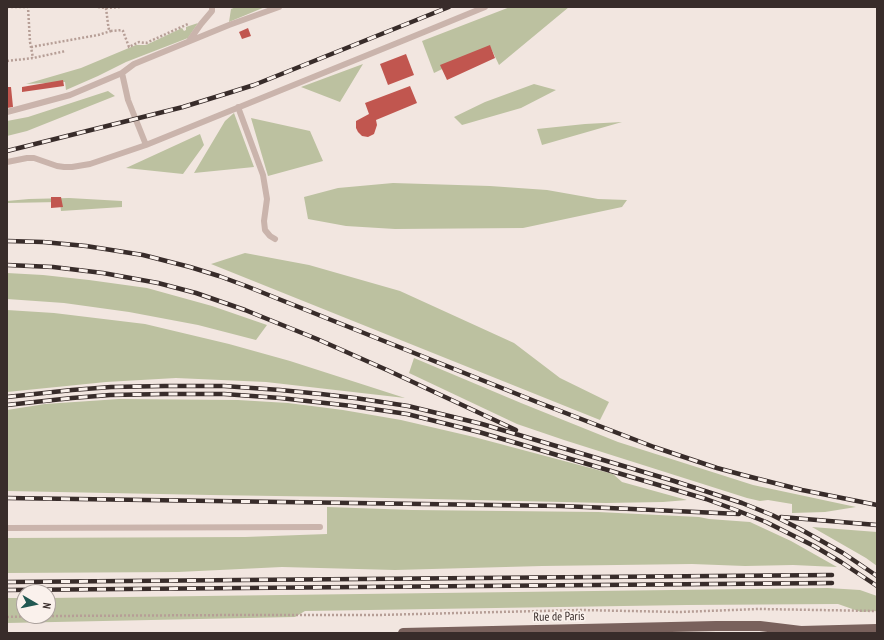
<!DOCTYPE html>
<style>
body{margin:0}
#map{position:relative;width:884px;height:640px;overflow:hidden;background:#f2e6e0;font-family:"PT Sans Narrow",sans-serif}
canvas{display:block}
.frame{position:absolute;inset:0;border:8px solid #382c2a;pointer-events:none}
.north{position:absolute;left:16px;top:584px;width:40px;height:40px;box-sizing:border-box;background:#faf1ec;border:1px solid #aca29e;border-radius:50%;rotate:99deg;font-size:11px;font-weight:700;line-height:16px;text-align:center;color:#382c2a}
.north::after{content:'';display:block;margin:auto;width:14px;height:18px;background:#215852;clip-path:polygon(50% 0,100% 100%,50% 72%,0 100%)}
</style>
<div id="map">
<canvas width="884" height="640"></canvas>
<div class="frame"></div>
<div class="north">N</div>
</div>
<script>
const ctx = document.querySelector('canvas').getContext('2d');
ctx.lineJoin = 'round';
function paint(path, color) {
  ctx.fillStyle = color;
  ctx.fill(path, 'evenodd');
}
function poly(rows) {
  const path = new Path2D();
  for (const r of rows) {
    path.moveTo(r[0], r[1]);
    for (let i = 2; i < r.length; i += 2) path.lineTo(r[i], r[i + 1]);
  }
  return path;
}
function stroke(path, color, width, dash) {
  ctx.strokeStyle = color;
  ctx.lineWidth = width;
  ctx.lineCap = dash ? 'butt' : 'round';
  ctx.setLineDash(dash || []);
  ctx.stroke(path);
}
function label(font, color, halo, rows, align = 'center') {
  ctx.font = font + ' "PT Sans Narrow",sans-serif';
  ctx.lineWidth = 3.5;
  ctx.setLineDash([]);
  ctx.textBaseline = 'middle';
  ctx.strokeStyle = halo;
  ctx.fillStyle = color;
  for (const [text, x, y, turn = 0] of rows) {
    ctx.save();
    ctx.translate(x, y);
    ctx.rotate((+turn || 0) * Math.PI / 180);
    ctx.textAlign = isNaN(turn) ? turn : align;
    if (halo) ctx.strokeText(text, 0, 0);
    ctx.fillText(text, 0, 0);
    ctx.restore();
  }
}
paint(poly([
 [236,7,265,7,229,22,231,9],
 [510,7,569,7,499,65,490,46,434,73,422,41],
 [198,23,188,38,126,62,98,76,66,90,65,82,26,84,81,68,136,45,146,45,182,28,184,31,186,30,186,27],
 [363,64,340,102,301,87],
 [534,84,556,90,521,108,462,125,454,117,485,102],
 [108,91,115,96,27,131,7,136,7,121,28,117],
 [234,113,254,167,194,173,225,121],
 [251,118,310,131,323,161,268,176],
 [622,122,542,145,537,129,585,124],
 [200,134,204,145,183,174,126,168],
 [393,183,490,186,547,190,598,199,627,200,622,207,523,228,395,229,346,226,308,219,304,197,338,188],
 [69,198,122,201,122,207,61,211,60,202,7,203,7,201,29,199],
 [245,253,309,265,400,291,514,343,560,378,609,402,600,420,211,264],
 [7,273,43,275,89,280,147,288,212,306,267,325,256,340,198,325,129,312,64,303,7,299],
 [7,310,54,313,145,324,229,344,290,361,405,398,266,382,176,378,106,382,7,392],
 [414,358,521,403,618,442,753,485,856,507,825,512,792,513,792,504,768,500,760,501,747,498,564,440,517,424,409,373],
 [119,399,238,400,288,403,343,410,401,420,474,437,613,474,622,482,687,500,663,502,606,503,342,497,210,495,7,491,7,410,45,404],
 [327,507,413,510,598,512,699,517,709,519,750,522,791,541,837,567,793,565,745,566,692,564,542,566,395,570,282,567,178,572,7,573,7,538,245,537,327,534],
 [812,527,877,532,877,566,866,558],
 [828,588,860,590,877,596,877,611,861,612,838,604,687,605,305,611,295,617,7,623,7,598,24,598,24,616,48,616,48,598]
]), '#bcc1a0');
paint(poly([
 [248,28,251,36,242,39,239,32],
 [490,45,495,58,447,80,440,65],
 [406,54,414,75,388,85,380,64],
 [63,80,64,86,22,92,22,87],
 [410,86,417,103,376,120,377,125,374,134,368,137,362,136,358,132,356,128,356,121,369,114,365,103],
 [7,87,11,87,13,107,7,108],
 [51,197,61,197,63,207,51,208]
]), '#c1564f');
stroke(poly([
 [7,7,28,7,30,42,33,58],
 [98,7,106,8,121,7],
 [106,8,108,24,109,30,111,31,122,30,123,31,129,47,139,42,146,43,188,24],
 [31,47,98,35,111,31],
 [7,61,33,58,66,51],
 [48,616,241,615,377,615,580,610,680,612,759,609,877,611],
 [7,617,36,616]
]), '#b69e96', 2.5, [2, 2]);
stroke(poly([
 [189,41,201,24,212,11,212,7],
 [122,73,128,100,146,145],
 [238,107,263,175,267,199,264,221,265,230,270,236,275,239],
 [7,112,70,95,122,73,134,64,229,25,279,7],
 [7,162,27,158,34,158,57,166,64,167,72,167,90,164,146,145,407,39,485,7],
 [7,528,320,527]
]), '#cab4ac', 6);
stroke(poly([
 [403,633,716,626,760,626,801,631,877,629]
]), '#79615c', 10);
const rail = poly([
 [7,151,183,107,222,95,254,85,449,7],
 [7,241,43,242,86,246,143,255,190,267,219,276,246,286,537,402,654,447,717,468,743,475,802,490,877,505],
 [7,265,53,267,103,273,158,283,196,293,245,310,317,339,387,370,516,430],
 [7,397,72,390,111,387,165,386,224,386,280,390,321,394,355,398,408,406,482,424,674,481,742,503,772,515,800,529,843,553,877,576],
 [7,405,72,398,110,395,165,394,224,394,280,398,352,406,407,414,479,432,706,499,736,510,766,522,814,546,841,562,877,586],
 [7,498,561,506,632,509,739,514],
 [781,517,877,525],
 [7,582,832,575],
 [7,590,832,583]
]);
stroke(rail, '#382c2a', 4.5);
stroke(rail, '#faf1ec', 3, [9]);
label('12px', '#382c2a', '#faf1ec', [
 ["Rue de Paris",559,617,-1]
]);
</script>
